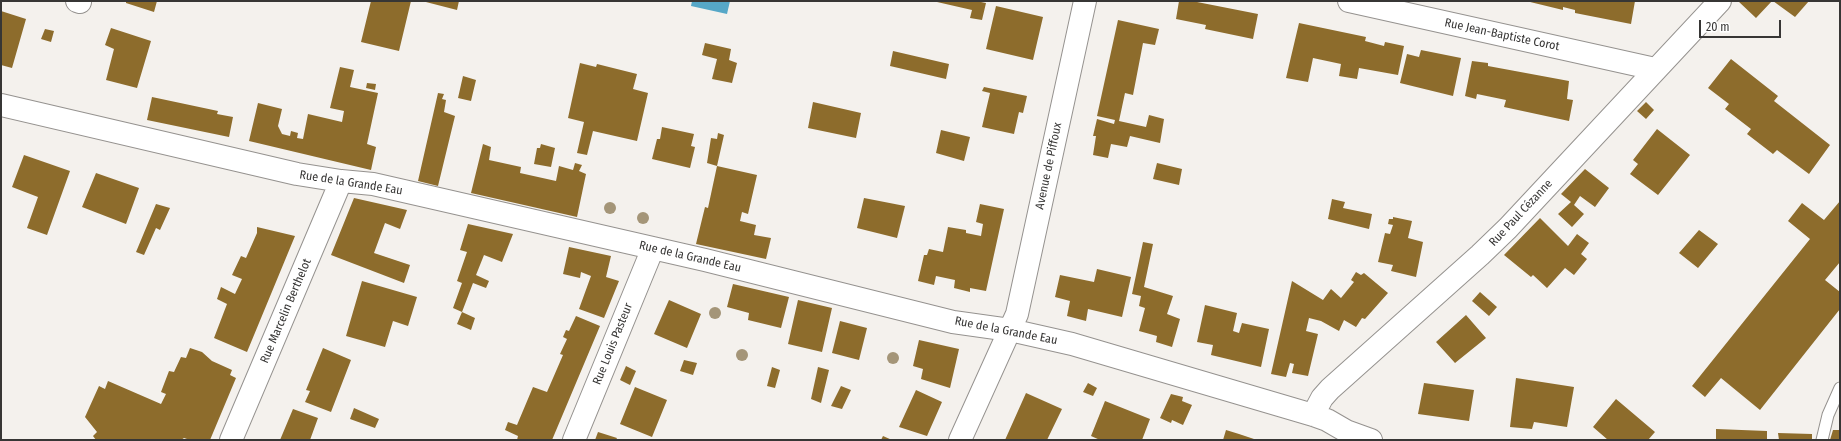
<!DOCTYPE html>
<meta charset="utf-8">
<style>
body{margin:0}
#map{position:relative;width:1841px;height:441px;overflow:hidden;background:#f4f1ed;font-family:"Fira Sans Condensed",sans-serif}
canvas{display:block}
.frame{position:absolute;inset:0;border:2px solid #373635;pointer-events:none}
.scale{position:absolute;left:1699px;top:20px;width:82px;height:18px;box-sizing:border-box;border:2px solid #373635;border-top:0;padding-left:5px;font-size:12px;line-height:14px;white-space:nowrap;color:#373635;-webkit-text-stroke:3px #fff;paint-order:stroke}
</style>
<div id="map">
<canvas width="1841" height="441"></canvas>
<div class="frame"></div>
<div class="scale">20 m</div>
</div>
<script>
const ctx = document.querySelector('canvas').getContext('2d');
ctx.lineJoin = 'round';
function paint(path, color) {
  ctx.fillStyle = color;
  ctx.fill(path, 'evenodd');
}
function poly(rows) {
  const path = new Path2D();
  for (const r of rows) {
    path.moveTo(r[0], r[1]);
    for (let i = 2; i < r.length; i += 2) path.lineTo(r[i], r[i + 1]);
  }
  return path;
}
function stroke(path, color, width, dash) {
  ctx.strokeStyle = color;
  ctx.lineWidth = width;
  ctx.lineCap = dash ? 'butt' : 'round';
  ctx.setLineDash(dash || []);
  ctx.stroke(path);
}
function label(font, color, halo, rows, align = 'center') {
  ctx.font = font + ' "Fira Sans Condensed",sans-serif';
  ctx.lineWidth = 4;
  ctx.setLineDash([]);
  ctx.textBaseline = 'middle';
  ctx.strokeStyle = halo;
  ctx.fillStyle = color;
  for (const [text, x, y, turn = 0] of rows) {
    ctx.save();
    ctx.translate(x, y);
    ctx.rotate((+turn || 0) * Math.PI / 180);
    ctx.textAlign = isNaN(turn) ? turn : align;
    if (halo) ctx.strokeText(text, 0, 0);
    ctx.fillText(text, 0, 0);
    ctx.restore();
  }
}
paint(poly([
 [692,1,730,1,727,14,691,6]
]), '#56a7c7');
paint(poly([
 [126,1,157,1,154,12,126,3],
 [371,1,411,1,399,51,361,42],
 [422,1,459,1,457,10],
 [976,1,986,3,982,20,970,18,972,10,937,2],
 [1179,1,1192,1,1258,14,1253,39,1205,29,1206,25,1176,19],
 [1526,1,1635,1,1631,24,1575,13,1575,10,1563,7,1563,10],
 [1738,1,1772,1,1756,18],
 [1773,1,1809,1,1795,17],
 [996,6,1043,17,1033,60,986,49],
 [1,11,26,19,12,68,1,65],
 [1118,20,1159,29,1155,45,1143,43,1133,95,1125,93,1119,121,1146,127,1149,115,1164,119,1160,143,1130,136,1127,147,1111,144,1108,158,1093,155,1096,136,1093,136,1097,119,1114,124,1115,120,1097,116],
 [1299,23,1366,37,1365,41,1384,46,1385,42,1404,46,1398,75,1359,68,1357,79,1339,76,1341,64,1313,58,1308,82,1286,78],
 [111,28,151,41,137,88,106,80,114,49,105,45],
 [45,29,54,31,51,42,41,39],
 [705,43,731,49,729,60,737,63,732,83,712,79,717,59,702,55],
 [1421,50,1461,58,1453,96,1400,83,1407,54,1419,57],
 [893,51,949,64,946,79,890,66],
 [1731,59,1778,96,1774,101,1830,145,1809,174,1777,150,1773,154,1747,134,1751,129,1725,109,1729,104,1708,88],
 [1472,61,1488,63,1488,66,1569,81,1567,99,1573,100,1569,121,1504,107,1506,100,1477,94,1476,99,1465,96],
 [580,63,596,67,597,64,637,74,633,89,648,93,637,141,593,131,587,155,577,153,584,122,568,118],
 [340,67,354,70,350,87,378,93,367,144,376,147,371,170,249,141,258,103,282,109,278,126,282,134,290,136,291,131,298,133,297,138,303,139,308,114,342,122,344,111,330,108],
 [463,76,476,80,471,101,458,98],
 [367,83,376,84,375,90,366,88],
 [984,87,1027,96,1023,113,1019,112,1014,134,982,127,990,93,982,91],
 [438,93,444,94,442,99,446,100,444,112,455,116,438,186,418,181],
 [152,97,218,111,217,114,233,117,229,137,147,120],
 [813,102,861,113,856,138,808,128],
 [1646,102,1654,110,1646,119,1637,111],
 [662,127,694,134,691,146,695,147,690,168,652,159,657,139,660,139],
 [1657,129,1690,155,1658,195,1630,174,1638,164,1633,160],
 [941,130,970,137,964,161,936,153],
 [718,133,724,135,717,166,707,163,711,138,717,139],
 [483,144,491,147,489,160,521,167,520,173,556,181,559,166,573,170,575,163,582,165,579,171,586,174,577,217,471,193],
 [541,144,555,148,551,167,534,164,537,148,540,148],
 [24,155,70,171,47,235,27,228,38,197,12,187],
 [1157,163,1182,169,1179,185,1153,179],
 [717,166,757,175,748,214,742,212,740,221,756,225,754,235,771,238,766,259,696,244,705,207,708,208],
 [1585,169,1609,188,1595,207,1580,196,1574,205,1584,214,1572,227,1558,214,1571,202,1561,194],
 [96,173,139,188,126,224,82,207],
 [354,198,407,210,400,229,385,223,374,253,410,265,404,283,331,255],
 [864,198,905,206,897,238,857,228],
 [1332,199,1345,202,1343,208,1372,214,1369,229,1328,219],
 [1840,201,1840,262,1825,280,1840,292,1840,309,1760,410,1721,378,1705,397,1692,386,1810,239,1788,221,1802,203,1824,220],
 [156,204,170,208,160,230,156,228,144,255,136,252],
 [980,204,1004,209,986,291,970,288,970,292,954,288,955,280,936,276,934,285,918,281,924,255,927,255,929,249,943,252,948,227,966,230,966,233,981,236,983,224,976,222],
 [1393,217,1412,221,1408,238,1423,242,1416,277,1391,271,1393,265,1378,262,1385,233,1390,234,1393,225,1388,224,1389,219,1393,219],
 [1540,218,1568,246,1577,234,1589,243,1581,254,1587,259,1574,275,1565,268,1547,288,1533,275,1531,277,1504,255],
 [468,224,513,234,502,262,484,255,476,275,489,281,486,288,473,283,462,312,453,308,462,283,457,281,467,252,460,250],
 [257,227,295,236,247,352,214,338,227,304,217,299,221,287,235,294,242,279,232,275,241,256,246,258,257,233],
 [1699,230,1718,244,1698,268,1679,253],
 [1143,242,1153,244,1144,287,1173,296,1167,314,1180,319,1172,347,1156,342,1157,336,1139,331,1145,308,1139,306,1141,296,1132,294],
 [569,247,611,256,606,277,619,281,604,318,579,309,591,276,581,272,580,278,563,274],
 [1097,269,1131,277,1122,317,1088,309,1086,321,1067,316,1070,301,1055,297,1060,275,1094,282],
 [1356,272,1361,275,1364,273,1388,293,1365,319,1362,318,1356,327,1344,320,1339,331,1321,321,1309,318,1306,331,1318,334,1308,376,1292,373,1294,364,1290,363,1286,377,1271,374,1292,281,1323,300,1331,289,1341,298,1354,282,1351,280],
 [362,281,417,297,408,326,393,321,385,347,346,336],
 [733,284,789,297,781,328,748,320,749,313,727,307],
 [1480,292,1497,307,1489,316,1472,301],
 [669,300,701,314,687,348,654,334],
 [798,300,832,308,822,352,788,344],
 [1205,305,1237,313,1233,331,1239,333,1242,323,1269,329,1261,367,1211,355,1213,345,1197,342],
 [462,312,475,318,471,330,457,324],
 [1466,315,1486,338,1455,363,1436,342],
 [576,316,600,326,552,440,517,440,518,436,505,430,508,422,517,425,533,387,547,392,563,355,560,354,567,339,563,337,566,330,569,331],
 [840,321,867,328,859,360,832,353],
 [919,340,959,349,950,388,921,379,923,369,913,366],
 [190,348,202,352,212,361,232,370,230,375,236,378,210,440,190,440,184,438,181,440,96,440,93,436,97,432,85,417,99,386,105,389,108,381,161,404,166,394,161,392,169,371,174,372,181,357,186,358],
 [323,348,351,360,331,412,305,402,310,391,306,390],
 [684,360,697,363,693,375,680,371],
 [626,366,636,371,630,385,620,380],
 [772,367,780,370,775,388,767,386],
 [818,367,829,370,821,403,811,399],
 [1516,378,1574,387,1567,427,1534,422,1532,429,1510,427],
 [1088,383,1097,388,1093,396,1083,392],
 [1424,383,1474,390,1469,421,1418,414],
 [841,386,851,390,842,409,831,406],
 [635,387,667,400,652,437,620,424],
 [916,390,942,402,927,436,899,427],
 [1026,393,1062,409,1047,440,1005,440],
 [1171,394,1183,397,1182,401,1192,405,1183,425,1172,420,1171,423,1160,418],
 [1616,399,1655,432,1648,440,1608,440,1593,427],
 [1105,401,1150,419,1142,440,1100,440,1091,436],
 [354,408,379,419,375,428,350,419],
 [293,409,318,418,310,440,280,440],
 [1716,429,1767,431,1767,440,1716,440],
 [1226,430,1239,434,1257,440,1223,440],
 [1833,430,1840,430,1840,440,1830,440],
 [598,432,617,438,616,440,595,440],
 [1778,433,1812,434,1812,440,1779,440],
 [883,436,892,440,881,440]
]), '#8d6c2c');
const lane = poly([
 [1822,440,1828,415,1840,388]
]);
const street = poly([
 [77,1,80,2],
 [1349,1,1655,69],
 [1,105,297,174,341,181,373,184,705,260,953,322,1010,330,1072,344,1313,415,1327,420,1346,431,1371,440],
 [1313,415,1322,398,1330,389,1480,255,1508,228,1720,1],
 [231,440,341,181],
 [574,440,653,248],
 [960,440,1017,314,1085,1]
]);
stroke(lane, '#95928f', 13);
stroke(street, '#95928f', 24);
stroke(lane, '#fff', 11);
stroke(street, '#fff', 22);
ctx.fillStyle = '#a49578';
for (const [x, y] of [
 [610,208],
 [643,218],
 [715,313],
 [742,355],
 [893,358]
]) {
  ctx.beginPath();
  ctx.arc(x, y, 6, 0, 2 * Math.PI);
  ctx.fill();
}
label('12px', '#373635', '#fff', [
 ["Rue Jean-Baptiste Corot",1502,35,12],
 ["Avenue de Piffoux",1049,166,-78],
 ["Rue de la Grande Eau",351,183,9],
 ["Rue Paul Cézanne",1521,213,-47],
 ["Rue de la Grande Eau",690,257,13],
 ["Rue Marcelin Berthelot",286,311,-67],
 ["Rue de la Grande Eau",1006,331,11],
 ["Rue Louis Pasteur",613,344,-68]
]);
</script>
